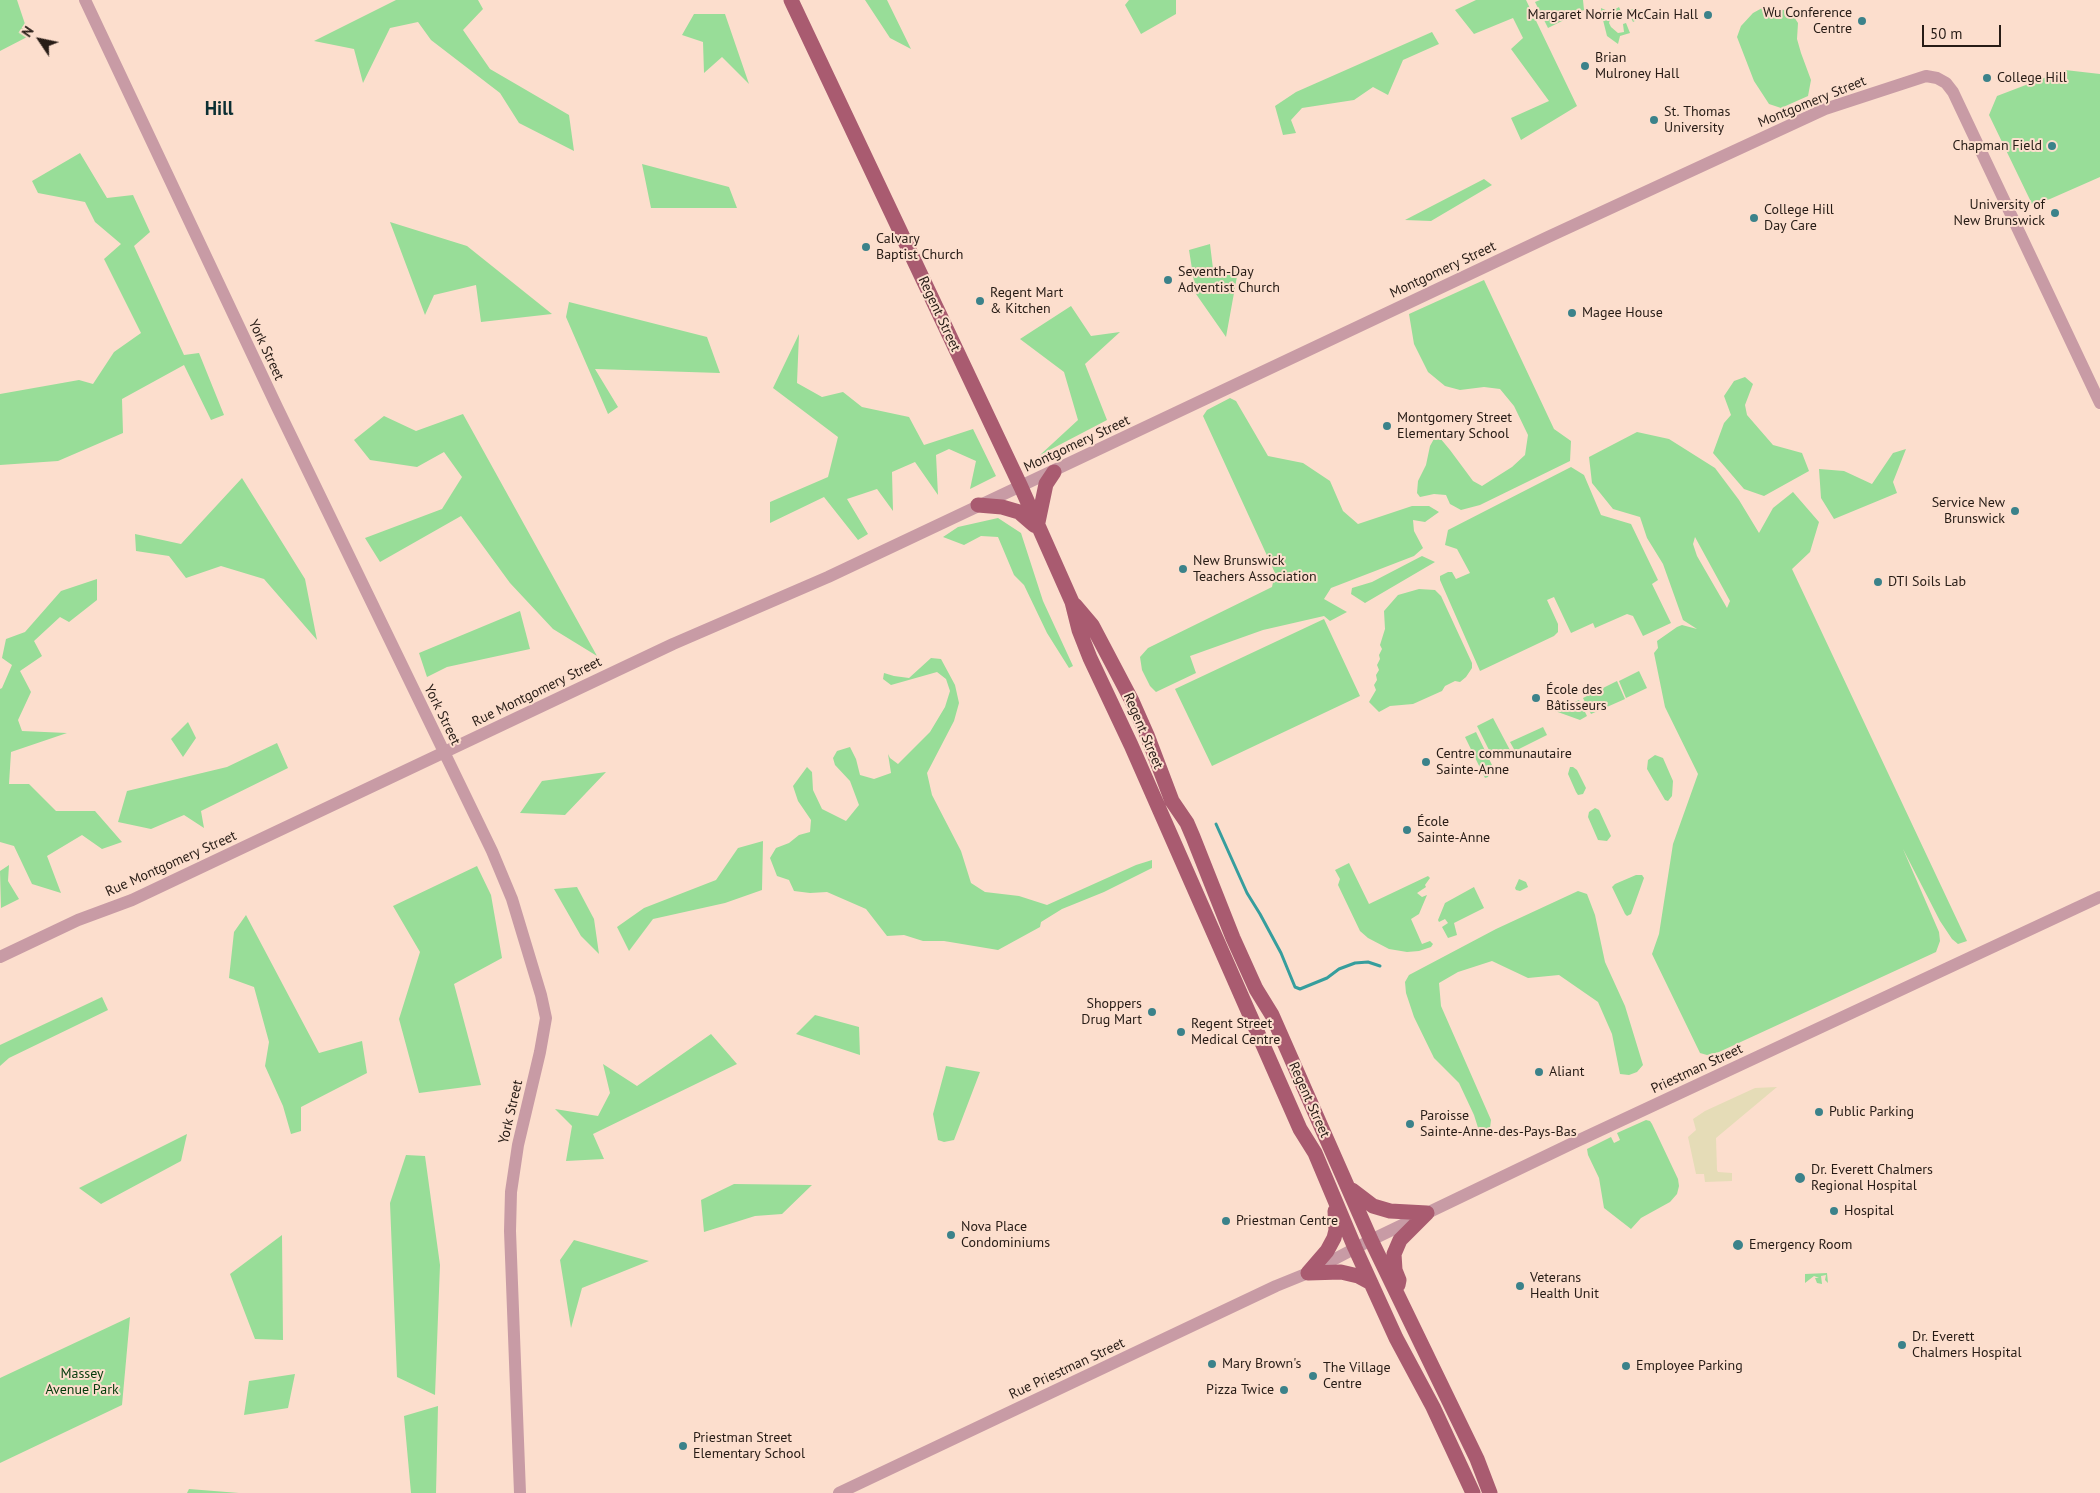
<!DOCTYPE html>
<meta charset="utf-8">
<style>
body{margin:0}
#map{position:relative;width:2100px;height:1493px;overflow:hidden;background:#fcdecd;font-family:"PT Sans",sans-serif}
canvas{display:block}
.north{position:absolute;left:15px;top:15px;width:50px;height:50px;-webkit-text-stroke:4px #fcdecd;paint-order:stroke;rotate:304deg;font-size:14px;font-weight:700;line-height:20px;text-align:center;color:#271c16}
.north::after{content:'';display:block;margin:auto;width:18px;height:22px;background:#271c16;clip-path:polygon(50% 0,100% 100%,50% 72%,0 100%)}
.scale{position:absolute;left:1922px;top:25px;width:79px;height:22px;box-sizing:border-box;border:2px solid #271c16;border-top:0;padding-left:6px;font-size:15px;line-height:18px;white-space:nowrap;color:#271c16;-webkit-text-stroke:4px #fcdecd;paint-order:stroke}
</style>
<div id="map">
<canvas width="2100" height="1493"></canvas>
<div class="north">N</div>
<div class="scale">50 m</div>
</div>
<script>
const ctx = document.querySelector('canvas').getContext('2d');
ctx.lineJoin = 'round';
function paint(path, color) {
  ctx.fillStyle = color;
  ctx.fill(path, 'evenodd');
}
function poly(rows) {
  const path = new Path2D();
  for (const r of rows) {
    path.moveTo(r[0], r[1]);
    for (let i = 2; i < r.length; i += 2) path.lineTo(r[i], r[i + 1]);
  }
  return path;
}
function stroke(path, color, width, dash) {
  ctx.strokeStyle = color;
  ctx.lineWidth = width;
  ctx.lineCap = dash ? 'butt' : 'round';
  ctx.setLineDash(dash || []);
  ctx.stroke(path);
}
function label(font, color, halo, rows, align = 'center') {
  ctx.font = font + ' "PT Sans",sans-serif';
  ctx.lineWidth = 4;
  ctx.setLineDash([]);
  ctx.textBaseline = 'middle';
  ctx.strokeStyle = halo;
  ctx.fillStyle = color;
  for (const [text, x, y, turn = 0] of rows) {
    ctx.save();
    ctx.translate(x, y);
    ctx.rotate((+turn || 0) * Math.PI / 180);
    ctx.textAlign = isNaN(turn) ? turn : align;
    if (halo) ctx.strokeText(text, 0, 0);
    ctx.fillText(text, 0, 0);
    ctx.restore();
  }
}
paint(poly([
 [0,0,17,0,29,36,0,51],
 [396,0,478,0,483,9,463,30,490,69,569,115,574,151,519,123,500,93,431,40,418,22,390,28,363,83,354,49,314,41],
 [865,0,887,0,911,49,890,38],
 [1129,0,1176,0,1176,14,1141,34,1125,5],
 [1476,0,1526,0,1577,106,1521,140,1511,118,1549,101,1511,49,1523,38,1513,18,1474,34,1455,10],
 [1540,0,1583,0,1584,10,1548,28,1535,2],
 [1619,7,1623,16,1620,17,1615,11,1612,13,1609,23,1611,27,1618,33,1624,32,1623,24,1626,23,1630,33,1620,36,1618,44,1607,36,1601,12,1601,8,1610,12],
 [1764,7,1784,10,1794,17,1798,23,1797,39,1801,53,1811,80,1808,96,1781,108,1769,104,1754,81,1737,37,1741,26,1753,13],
 [1633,9,1639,10,1641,14,1640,18,1633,22,1628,11],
 [694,14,725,14,749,84,722,57,704,73,703,42,682,35],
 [1432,32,1439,44,1403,60,1388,95,1373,87,1354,100,1302,108,1291,120,1296,133,1283,135,1275,106,1296,92],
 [2065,70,2100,74,2100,177,2050,199,2032,204,1989,115,1997,96],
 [80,153,107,198,133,195,150,232,134,246,184,355,199,353,224,415,211,420,184,365,122,399,123,433,58,461,0,465,0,394,79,380,93,384,114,352,141,333,104,259,121,244,95,222,85,202,38,193,32,181],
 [642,164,729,187,737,208,651,208],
 [1484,179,1492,185,1431,221,1405,220],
 [390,222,467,246,552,314,481,322,476,285,434,295,425,315],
 [1210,244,1214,277,1238,271,1226,337,1196,294,1189,250],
 [1484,280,1554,429,1571,441,1570,461,1480,505,1461,510,1450,504,1446,495,1434,494,1420,497,1417,493,1418,481,1426,465,1430,446,1435,437,1440,438,1450,450,1473,481,1482,486,1512,467,1525,455,1528,435,1514,406,1500,389,1484,387,1460,390,1445,386,1428,372,1414,344,1409,314],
 [569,302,707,337,720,373,595,369,618,407,608,414,566,317],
 [1071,306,1091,336,1120,332,1085,364,1107,420,1040,455,1078,420,1064,372,1020,339],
 [799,334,797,383,822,397,843,392,862,407,909,417,924,445,973,429,996,476,970,489,976,461,949,449,936,455,938,495,915,462,892,472,893,511,877,489,847,499,868,534,858,540,824,497,770,523,770,502,828,477,838,437,773,388],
 [1745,377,1753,384,1745,405,1747,415,1773,445,1802,453,1809,471,1764,496,1744,489,1713,453,1724,423,1731,415,1724,396,1734,381],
 [1230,398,1236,401,1268,456,1303,463,1330,481,1343,511,1358,524,1412,506,1429,506,1439,512,1425,522,1413,520,1414,531,1423,548,1414,556,1331,588,1324,599,1347,612,1330,621,1324,616,1263,630,1190,656,1196,673,1156,692,1150,686,1142,670,1140,657,1148,648,1272,587,1275,573,1203,416,1207,410],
 [463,414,597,656,553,629,510,583,461,516,380,562,365,538,442,509,462,477,444,452,417,467,370,460,354,440,384,416,416,431],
 [1637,432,1669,439,1715,468,1739,500,1759,533,1773,508,1793,492,1819,522,1810,552,1792,569,1967,941,1958,944,1952,939,1940,921,1903,849,1939,932,1940,941,1936,952,1719,1052,1707,1055,1700,1053,1652,954,1659,934,1673,844,1698,774,1665,707,1654,653,1658,648,1657,641,1677,627,1682,625,1697,629,1683,620,1663,564,1647,538,1640,517,1613,509,1592,483,1589,457],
 [1695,537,1730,601,1727,608,1697,556,1693,544],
 [1906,449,1893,482,1897,493,1834,519,1821,498,1819,469,1844,471,1872,484,1893,453],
 [1571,467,1584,475,1601,515,1631,524,1658,580,1652,584,1671,623,1643,636,1633,616,1627,614,1595,628,1593,623,1571,633,1554,597,1547,600,1558,624,1558,632,1554,636,1480,671,1440,580,1440,576,1448,572,1452,572,1456,579,1470,573,1457,549,1445,545,1448,530],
 [242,478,305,579,317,640,264,579,221,566,186,578,169,556,136,551,135,534,181,544],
 [998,518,1021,533,1043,601,1073,666,1069,668,1047,633,1024,585,1014,575,998,537,981,536,964,545,943,537,958,527],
 [1422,556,1435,562,1365,603,1351,594,1352,588,1372,582],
 [97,579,97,600,69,622,60,617,34,641,42,656,20,671,31,692,18,720,22,731,67,733,11,752,9,784,29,784,56,811,95,811,122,842,102,849,82,835,47,856,61,893,32,884,14,846,0,842,0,689,2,688,12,665,2,658,6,639,25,632,61,591],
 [1419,589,1435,590,1441,596,1472,663,1472,668,1466,677,1460,682,1455,681,1445,686,1442,691,1413,704,1390,706,1379,712,1369,702,1376,690,1374,685,1377,680,1376,675,1379,670,1377,665,1380,659,1379,655,1382,649,1380,645,1385,629,1384,611,1398,595],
 [520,611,530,649,447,667,427,677,419,653],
 [1324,619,1360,696,1212,766,1175,689],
 [931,658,941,659,955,685,959,703,954,721,927,773,932,795,961,851,971,883,985,892,1019,896,1047,905,1136,865,1152,860,1152,868,1104,892,1062,909,1041,922,1040,927,998,950,944,941,923,941,904,935,887,936,866,909,827,892,810,893,794,891,789,880,777,876,770,858,776,848,789,843,799,835,810,832,811,820,798,801,793,786,807,767,812,772,813,790,822,809,846,821,859,805,850,781,835,765,833,758,837,751,850,747,856,759,860,775,874,779,891,773,888,754,890,758,898,764,930,732,945,707,950,691,946,679,937,672,891,685,883,679,884,673,894,676,909,678],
 [1639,671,1647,688,1626,698,1619,681],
 [1617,681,1625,699,1591,714,1583,698],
 [1579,700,1587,716,1580,720,1555,711],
 [1493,718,1511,752,1494,760,1477,726],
 [188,722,196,738,183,757,171,739],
 [1543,727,1547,735,1515,751,1510,742],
 [1476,732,1492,765,1488,777,1485,778,1465,737],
 [277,743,288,768,201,811,204,828,184,815,151,829,118,822,127,791,227,767],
 [1655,755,1663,758,1673,781,1672,796,1668,801,1665,800,1647,769,1648,760],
 [1570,767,1573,767,1577,770,1586,788,1583,794,1578,795,1576,792,1568,774],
 [606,772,565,815,520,813,542,781],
 [1595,808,1599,810,1611,836,1607,841,1598,840,1588,817,1589,812],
 [763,841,762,890,725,903,653,919,629,951,617,927,644,908,716,880,738,848],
 [1349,863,1369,904,1428,876,1430,878,1425,885,1426,887,1417,893,1422,897,1427,895,1419,914,1411,919,1422,944,1430,941,1433,944,1431,947,1419,951,1407,952,1389,949,1368,938,1360,931,1338,885,1340,879,1335,870],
 [9,865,8,881,19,899,1,908,0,871],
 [477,866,491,895,502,958,454,984,481,1085,419,1093,399,1019,420,952,393,906],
 [1636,875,1642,875,1644,878,1631,914,1627,916,1625,914,1612,887,1615,884],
 [1519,879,1526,882,1528,887,1520,891,1516,890,1515,888],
 [577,887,594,919,599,954,581,936,554,889],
 [1474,887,1484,908,1454,923,1457,935,1448,938,1442,927,1448,923,1445,919,1439,922,1438,920,1445,903],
 [1578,891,1587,894,1595,915,1605,962,1625,1006,1643,1065,1637,1072,1629,1075,1620,1074,1612,1034,1598,1002,1559,975,1528,978,1492,961,1458,972,1439,983,1441,1006,1491,1120,1489,1136,1480,1134,1474,1115,1459,1083,1434,1058,1414,1017,1406,993,1405,982,1409,975,1496,929],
 [246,915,319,1053,362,1041,367,1073,301,1107,301,1131,291,1134,283,1106,265,1066,269,1042,254,987,229,978,234,932],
 [102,997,108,1010,9,1058,0,1066,0,1045],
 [815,1015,859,1027,860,1055,796,1034],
 [711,1034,737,1064,593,1134,604,1159,566,1161,572,1126,555,1109,598,1116,610,1093,603,1064,637,1086],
 [946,1066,980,1072,954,1140,944,1142,938,1140,933,1114],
 [1646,1120,1650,1121,1652,1124,1678,1179,1679,1186,1677,1194,1670,1202,1641,1218,1631,1229,1604,1208,1599,1178,1588,1155,1587,1149,1611,1137,1614,1143,1620,1140,1617,1133],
 [187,1134,181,1161,101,1204,79,1188],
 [406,1155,425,1156,440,1265,435,1395,397,1377,390,1203],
 [734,1184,812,1185,782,1214,755,1216,704,1232,701,1200],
 [282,1235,283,1340,255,1339,230,1274],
 [574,1240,649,1261,582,1288,571,1328,560,1260],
 [1827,1273,1828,1283,1825,1280,1826,1275,1821,1276,1822,1284,1817,1283,1815,1278,1819,1278,1814,1276,1805,1283,1805,1274],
 [130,1317,122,1405,0,1463,0,1378],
 [295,1374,288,1408,244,1415,249,1381],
 [438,1406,436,1493,411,1493,404,1416],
 [189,1489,239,1493,187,1493]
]), '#98dd98');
paint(poly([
 [1777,1087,1716,1138,1717,1170,1718,1172,1732,1173,1732,1181,1705,1182,1704,1174,1696,1174,1688,1137,1696,1130,1693,1119,1705,1111,1755,1088]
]), '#e5dcb7');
stroke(poly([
 [1216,824,1247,893,1260,914,1281,953,1295,987,1300,989,1327,978,1339,969,1355,963,1368,962,1380,966]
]), '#369e9d', 3);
stroke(poly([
 [85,0,277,407,492,851,512,899,541,995,546,1018,540,1052,518,1145,511,1192,510,1231,520,1493],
 [0,957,78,920,132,900,673,644,828,577,1548,237,1825,109,1926,76,1937,78,1946,83,1953,92,2100,403],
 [839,1493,1276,1286,1308,1273,1371,1240,1575,1142,2100,897]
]), '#c89ba5', 12);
stroke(poly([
 [791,0,1021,487,1072,602,1079,630,1090,658,1131,745,1300,1129,1315,1153,1355,1248,1396,1338,1433,1407,1473,1493],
 [978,505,1002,507,1019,512,1034,525],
 [1037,527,1046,484,1054,472],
 [1075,605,1092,625,1132,701,1147,735,1172,801,1187,823,1193,837,1233,938,1256,989,1272,1015,1371,1240,1477,1459,1490,1493],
 [1352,1190,1373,1206,1390,1211,1427,1213],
 [1308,1273,1327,1251,1334,1238,1336,1230,1335,1211],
 [1308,1273,1341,1272,1358,1276,1371,1283],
 [1398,1285,1399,1280,1395,1270,1394,1254,1400,1240,1427,1213]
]), '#a95b70', 15);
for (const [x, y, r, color] of [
 [1708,15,5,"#3b828a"],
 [1862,21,5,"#3b828a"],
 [1585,66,5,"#3b828a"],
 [1987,78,5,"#3b828a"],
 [1654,120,5,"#3b828a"],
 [2052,146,5,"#3b828a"],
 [2055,213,5,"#3b828a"],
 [1754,218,5,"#3b828a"],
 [866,247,5,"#3b828a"],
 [1168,280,5,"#3b828a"],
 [980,301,5,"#3b828a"],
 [1572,313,5,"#3b828a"],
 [1387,426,5,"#3b828a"],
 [2015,511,5,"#3b828a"],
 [1183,569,5,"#3b828a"],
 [1878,582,5,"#3b828a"],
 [1536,698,5,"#3b828a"],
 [1426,762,5,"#3b828a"],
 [1407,830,5,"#3b828a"],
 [1152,1012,5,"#3b828a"],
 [1181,1032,5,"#3b828a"],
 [1539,1072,5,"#3b828a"],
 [1819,1112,5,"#3b828a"],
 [1410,1124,5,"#3b828a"],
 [1800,1178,6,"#3b828a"],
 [1834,1211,5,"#3b828a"],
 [1226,1221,5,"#3b828a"],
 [951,1235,5,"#3b828a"],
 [1738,1245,6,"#3b828a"],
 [1520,1286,5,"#3b828a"],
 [1902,1345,5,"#3b828a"],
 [1212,1364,5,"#3b828a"],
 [1626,1366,5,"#3b828a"],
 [1313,1376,5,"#3b828a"],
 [1284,1390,5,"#3b828a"],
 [683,1446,5,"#3b828a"]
]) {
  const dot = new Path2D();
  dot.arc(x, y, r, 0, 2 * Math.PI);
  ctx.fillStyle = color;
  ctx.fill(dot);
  stroke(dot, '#fcdecd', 2);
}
label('14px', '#271c16', '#fcdecd', [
 ["Wu Conference",1852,13,"right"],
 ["Centre",1852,29,"right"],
 ["Margaret Norrie McCain Hall",1698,15,"right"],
 ["Brian",1595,58],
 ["Mulroney Hall",1595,74],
 ["College Hill",1997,78],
 ["St. Thomas",1664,112],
 ["University",1664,128],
 ["Chapman Field",2042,146,"right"],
 ["University of",2045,205,"right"],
 ["New Brunswick",2045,221,"right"],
 ["College Hill",1764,210],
 ["Day Care",1764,226],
 ["Calvary",876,239],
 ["Baptist Church",876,255],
 ["Seventh-Day",1178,272],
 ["Adventist Church",1178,288],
 ["Regent Mart",990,293],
 ["& Kitchen",990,309],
 ["Magee House",1582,313],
 ["Montgomery Street",1397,418],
 ["Elementary School",1397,434],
 ["Service New",2005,503,"right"],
 ["Brunswick",2005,519,"right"],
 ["New Brunswick",1193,561],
 ["Teachers Association",1193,577],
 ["DTI Soils Lab",1888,582],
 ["École des",1546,690],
 ["Bâtisseurs",1546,706],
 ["Centre communautaire",1436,754],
 ["Sainte-Anne",1436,770],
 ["École",1417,822],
 ["Sainte-Anne",1417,838],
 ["Shoppers",1142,1004,"right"],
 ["Drug Mart",1142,1020,"right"],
 ["Regent Street",1191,1024],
 ["Medical Centre",1191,1040],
 ["Aliant",1549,1072],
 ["Public Parking",1829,1112],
 ["Paroisse",1420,1116],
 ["Sainte-Anne-des-Pays-Bas",1420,1132],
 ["Dr. Everett Chalmers",1811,1170],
 ["Regional Hospital",1811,1186],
 ["Hospital",1844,1211],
 ["Priestman Centre",1236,1221],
 ["Nova Place",961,1227],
 ["Condominiums",961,1243],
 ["Emergency Room",1749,1245],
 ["Veterans",1530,1278],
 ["Health Unit",1530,1294],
 ["Dr. Everett",1912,1337],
 ["Chalmers Hospital",1912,1353],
 ["Mary Brown's",1222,1364],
 ["Employee Parking",1636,1366],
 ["The Village",1323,1368],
 ["Centre",1323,1384],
 ["Pizza Twice",1274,1390,"right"],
 ["Priestman Street",693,1438],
 ["Elementary School",693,1454]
], 'left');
label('14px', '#271c16', '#fcdecd', [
 ["Montgomery Street",1812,102,-22],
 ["Montgomery Street",1443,270,-25],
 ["Regent Street",939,314,65],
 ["York Street",266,350,65],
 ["Montgomery Street",1077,444,-25],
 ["Rue Montgomery Street",537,692,-26],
 ["York Street",442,715,64],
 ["Regent Street",1143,731,67],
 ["Rue Montgomery Street",171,864,-24],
 ["Priestman Street",1697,1069,-25],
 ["Regent Street",1309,1100,66],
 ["York Street",511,1112,-77],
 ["Rue Priestman Street",1067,1369,-25]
]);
label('14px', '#053b0c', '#fcdecd', [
 ["Massey",82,1374],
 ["Avenue Park",82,1390]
]);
label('bold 19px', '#0b2f33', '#fcdecd', [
 ["Hill",219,110]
]);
</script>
